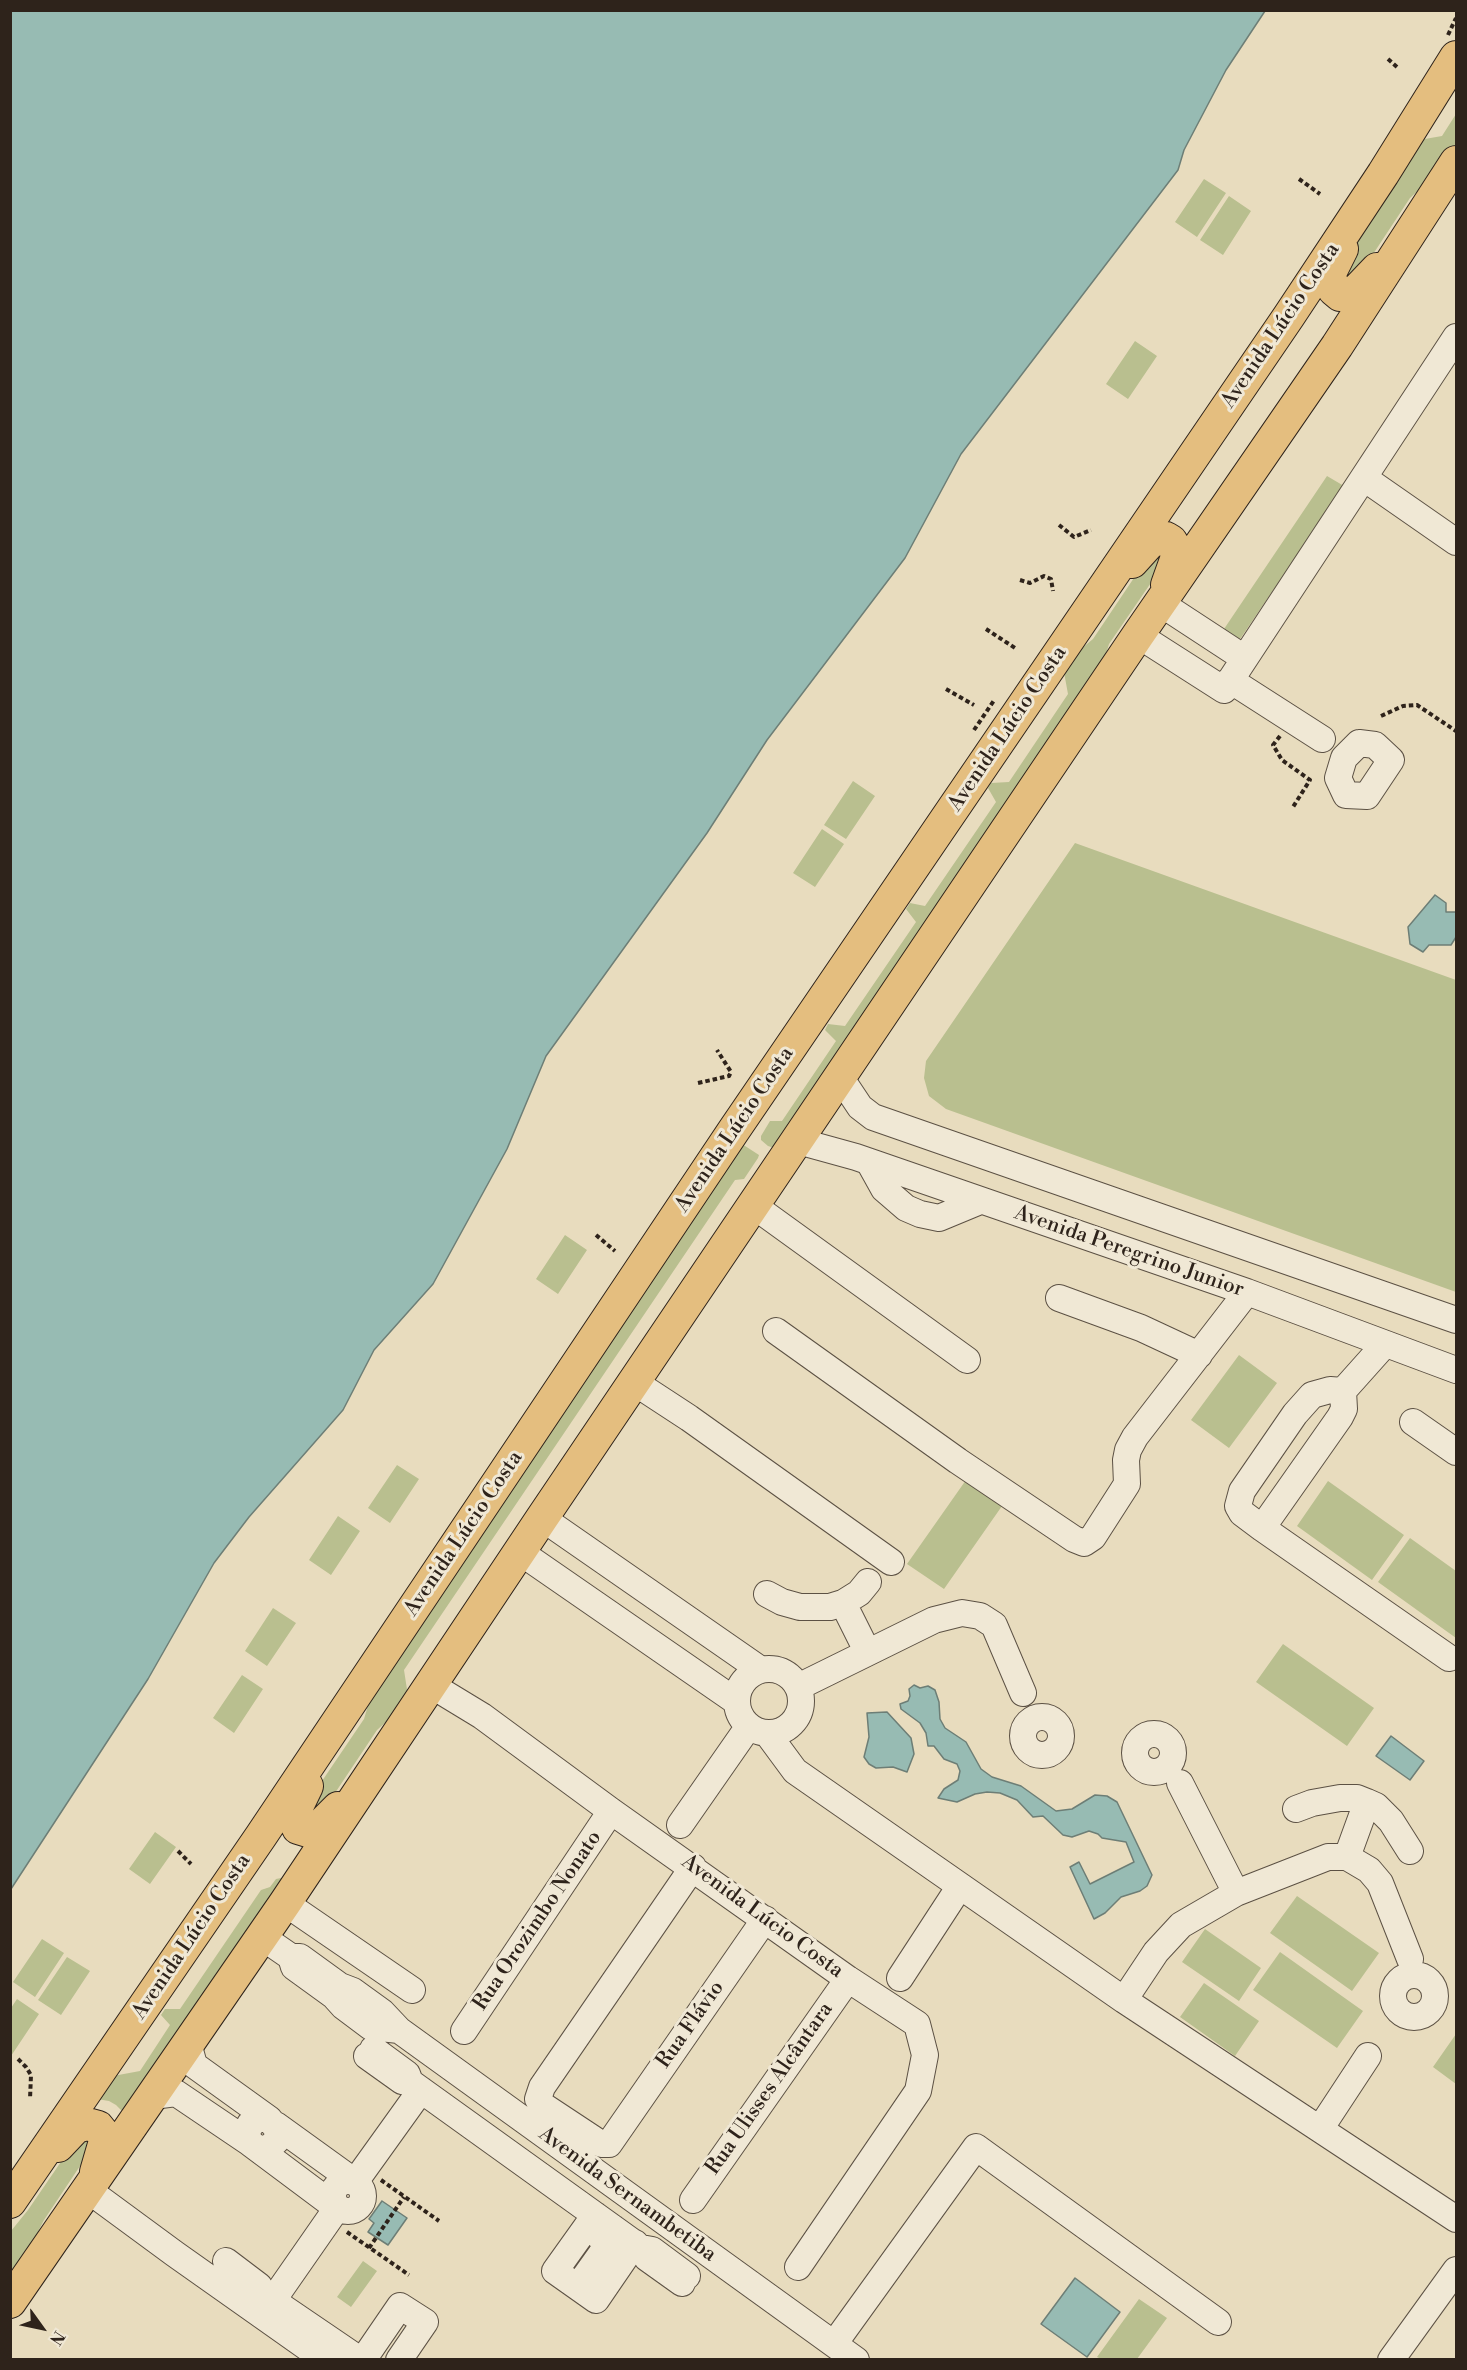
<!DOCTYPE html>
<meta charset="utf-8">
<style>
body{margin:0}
#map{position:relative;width:1467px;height:2370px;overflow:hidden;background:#e8dcbe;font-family:"Libre Bodoni",serif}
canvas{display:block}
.frame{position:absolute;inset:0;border:12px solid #2e231b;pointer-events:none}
.north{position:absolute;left:12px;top:2298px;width:60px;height:60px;-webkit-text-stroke:4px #f0e8d5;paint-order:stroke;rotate:123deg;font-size:16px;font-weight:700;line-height:24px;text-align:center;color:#2e231b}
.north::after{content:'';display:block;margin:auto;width:21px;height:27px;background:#2e231b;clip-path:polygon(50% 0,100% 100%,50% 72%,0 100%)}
</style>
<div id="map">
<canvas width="1467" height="2370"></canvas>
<div class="frame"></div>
<div class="north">N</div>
</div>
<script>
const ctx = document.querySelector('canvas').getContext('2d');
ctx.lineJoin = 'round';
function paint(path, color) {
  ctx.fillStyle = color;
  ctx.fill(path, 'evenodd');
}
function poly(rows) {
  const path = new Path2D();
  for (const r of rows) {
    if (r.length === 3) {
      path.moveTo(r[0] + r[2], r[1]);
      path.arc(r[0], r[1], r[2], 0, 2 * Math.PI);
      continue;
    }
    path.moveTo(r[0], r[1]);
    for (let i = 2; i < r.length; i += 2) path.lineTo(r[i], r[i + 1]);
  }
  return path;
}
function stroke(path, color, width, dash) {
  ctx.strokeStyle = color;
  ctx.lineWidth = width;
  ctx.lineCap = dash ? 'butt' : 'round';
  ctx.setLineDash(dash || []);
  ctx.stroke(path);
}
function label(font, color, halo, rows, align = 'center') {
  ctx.font = font + ' "Libre Bodoni",serif';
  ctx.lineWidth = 6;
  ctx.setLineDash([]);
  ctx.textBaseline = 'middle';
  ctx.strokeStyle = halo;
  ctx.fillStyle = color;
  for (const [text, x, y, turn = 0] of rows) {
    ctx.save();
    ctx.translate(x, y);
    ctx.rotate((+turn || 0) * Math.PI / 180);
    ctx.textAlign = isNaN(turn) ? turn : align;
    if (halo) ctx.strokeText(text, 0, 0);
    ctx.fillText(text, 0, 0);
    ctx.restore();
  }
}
paint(poly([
 [1456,114,1456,143,1437,173,1410,198,1354,283,1346,285,1337,270,1399,178,1419,140,1442,136],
 [1204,179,1226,193,1197,237,1175,222],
 [1229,196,1251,211,1223,255,1200,240],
 [1135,341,1157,356,1128,399,1106,384],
 [1327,476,1344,486,1240,639,1224,629],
 [1154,548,1168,558,1109,644,1100,674,777,1149,768,1146,761,1140,761,1136,770,1121,782,1121,836,1041,825,1030,828,1024,845,1026,916,922,906,909,910,903,925,906,996,802,988,788,991,783,1009,782,1068,694,1063,667,1070,658,1093,639],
 [853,781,875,796,846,839,824,825],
 [822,829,844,844,815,887,793,873],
 [1075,843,1456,980,1456,1292,946,1109,929,1096,924,1078,926,1061],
 [742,1144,759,1155,758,1158,744,1179,735,1180,404,1670,408,1696,396,1713,377,1730,317,1820,301,1812,364,1719,372,1692],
 [565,1235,587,1250,558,1294,536,1279],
 [1239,1355,1277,1383,1229,1448,1191,1420],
 [397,1465,419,1479,390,1523,368,1508],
 [966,1480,1002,1506,944,1589,907,1564],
 [1328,1481,1404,1535,1372,1580,1297,1526],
 [338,1516,360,1531,331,1575,309,1560],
 [1410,1538,1456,1571,1456,1638,1378,1582],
 [273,1608,296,1623,267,1666,245,1651],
 [1283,1644,1374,1708,1347,1746,1256,1682],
 [242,1675,263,1689,234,1733,213,1718],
 [155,1832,176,1847,150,1884,129,1869],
 [281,1878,285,1881,123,2112,116,2105,109,2101,97,2099,113,2076,140,2071,170,2025,161,2015,165,2009,180,2009,261,1890,270,1887,276,1879],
 [1297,1896,1379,1953,1352,1991,1270,1933],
 [1205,1929,1261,1968,1239,2001,1182,1962],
 [42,1939,64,1953,35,1997,13,1982],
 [1280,1952,1363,2011,1337,2048,1253,1990],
 [67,1957,90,1971,61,2015,38,2000],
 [1204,1983,1259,2021,1235,2056,1180,2017],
 [17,1999,39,2014,11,2056,11,2008],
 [1456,2034,1456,2084,1433,2067],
 [80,2134,94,2145,44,2220,11,2285,11,2231,28,2210],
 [363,2261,377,2271,351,2307,337,2297],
 [1139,2299,1167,2318,1137,2359,1101,2359,1097,2357]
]), '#b9bf8f');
const water = poly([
 [11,10,1265,11,1226,70,1184,150,1178,170,961,454,905,558,767,740,707,833,546,1056,507,1149,433,1284,374,1350,343,1410,249,1517,214,1563,148,1679,11,1889,11,10],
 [1435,895,1446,903,1446,912,1456,912,1456,937,1451,945,1429,945,1423,952,1410,944,1408,927,1435,895],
 [914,1685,920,1688,928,1686,935,1690,939,1702,940,1719,945,1728,966,1742,981,1769,992,1777,1021,1786,1056,1811,1072,1809,1095,1795,1107,1796,1117,1802,1152,1875,1147,1886,1140,1891,1121,1897,1105,1913,1094,1919,1070,1867,1079,1862,1090,1884,1134,1862,1126,1842,1102,1838,1098,1834,1089,1831,1072,1837,1063,1835,1043,1816,1033,1817,1017,1800,1000,1793,987,1792,975,1794,957,1802,938,1798,944,1789,958,1780,960,1771,957,1764,944,1759,934,1746,928,1746,926,1733,920,1723,901,1709,900,1704,908,1701,910,1696,909,1689,914,1685],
 [887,1712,911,1738,914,1754,907,1772,893,1767,876,1768,869,1764,864,1757,869,1737,867,1713,887,1712],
 [1391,1736,1424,1761,1410,1780,1376,1756,1391,1736],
 [382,2201,407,2218,388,2245,368,2232,374,2223,369,2219,382,2201],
 [1075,2278,1120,2312,1087,2357,1041,2324,1075,2278]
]);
paint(water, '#97bbb3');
stroke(water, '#6d7e76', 1.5);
const minor = poly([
 [1364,478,1456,542],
 [1160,603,1244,658],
 [1138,635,1224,690,1456,337],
 [1230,680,1322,739],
 [1359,743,1375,745,1391,760,1367,796,1346,795,1338,778,1344,758,1359,743],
 [840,1077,860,1107,873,1117,1456,1320],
 [798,1141,856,1157,1247,1292,1456,1370],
 [869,1162,884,1189,906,1208,920,1214,939,1218,980,1201],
 [754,1206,967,1360],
 [1059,1298,1141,1328,1199,1355],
 [776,1331,958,1461,1074,1539,1084,1543,1093,1537,1127,1484,1126,1460,1128,1450,1135,1437,1247,1292],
 [634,1382,689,1418,891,1562],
 [1343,1391,1330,1390,1312,1395,1295,1414,1242,1491,1238,1506,1242,1513,1262,1528,1449,1658],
 [1343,1391,1385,1344],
 [1413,1422,1456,1452],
 [542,1518,761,1670],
 [1262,1528,1340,1417,1344,1409,1343,1391],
 [520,1552,737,1702],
 [767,1594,782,1602,800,1607,830,1607,843,1603,859,1593,868,1582],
 [843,1603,867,1651],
 [769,1701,32],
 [431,1685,482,1716,611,1811,848,1979,917,2024,925,2055,918,2091,798,2267],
 [798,1687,934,1620,962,1613,980,1616,994,1625,1023,1693],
 [1042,1736,19],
 [767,1733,795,1771,1124,2000,1156,1952,1181,1925,1236,1893,1328,1857,1347,1857,1369,1870,1380,1883,1410,1959],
 [1154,1753,19],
 [1180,1783,1236,1893],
 [1296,1809,1312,1803,1340,1798,1357,1798,1367,1802,1376,1806,1391,1821,1410,1851],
 [680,1825,749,1726],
 [1347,1857,1367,1802],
 [693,1867,542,2087,538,2099,542,2105,601,2144,609,2144,765,1919],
 [285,1903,412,1990],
 [262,1937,291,1957,300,1957,340,1986,353,1991,382,2012,399,2030,371,2027,343,2006,334,1996,294,1967,291,1957],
 [1414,1996,21],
 [900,1978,960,1886],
 [1124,2000,1456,2219],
 [399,2030,856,2360],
 [464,2031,611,1811],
 [188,2043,194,2065,269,2119],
 [367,2056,402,2081,410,2082,407,2074,373,2049],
 [410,2082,641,2248],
 [153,2096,176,2093,250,2143],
 [276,2125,355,2182,421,2090],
 [1320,2129,1368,2056],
 [259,2149,269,2148,277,2140,278,2130,269,2119,259,2119,250,2124,247,2134,250,2143,337,2208,273,2300],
 [348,2196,15],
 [88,2190,175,2254,325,2360],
 [693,2200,848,1979],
 [595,2215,555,2271,596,2300,635,2243],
 [226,2261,259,2286,263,2294,254,2294,249,2290],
 [584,2278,609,2243,613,2228,600,2237],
 [682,2283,647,2258,641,2248,652,2250,687,2276],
 [263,2294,360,2360],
 [834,2344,976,2147,1218,2322],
 [363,2360,400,2306,425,2322,399,2360],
 [1391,2360,1456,2270]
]);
const major = poly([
 [1342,249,1331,271,1330,282,1334,290,1340,295,1356,291,1377,269],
 [1132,562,1151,541,1166,538,1171,541,1177,551,1177,557,1167,585],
 [307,1786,293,1815,298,1828,311,1832,317,1829,338,1808],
 [58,2146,76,2127,87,2124,98,2127,102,2132,105,2141,96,2172],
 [10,2202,261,1836,734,1130,1289,316,1383,174,1456,57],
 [10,2302,285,1903,542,1518,1138,635,1337,346,1456,162]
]);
stroke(minor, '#5c5144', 28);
stroke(major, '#2e231b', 34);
stroke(poly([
 [1448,35,1456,18],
 [1388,59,1397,67],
 [1299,179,1320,194],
 [1059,525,1074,537,1091,530],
 [1020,580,1030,583,1044,576,1051,579,1053,591],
 [986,629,1015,648],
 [946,689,974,705],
 [1381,716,1403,706,1417,705,1456,731],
 [974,730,995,699],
 [1280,736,1273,745,1282,760,1310,780,1293,807],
 [698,1083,729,1076,731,1072,717,1050],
 [596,1235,615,1251],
 [178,1851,191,1864],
 [18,2059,26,2067,31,2075,30,2099],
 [381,2180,439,2221],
 [347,2232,409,2275],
 [369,2248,404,2197]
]), '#2e231b', 4, [4.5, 3]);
stroke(minor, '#f0e8d5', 26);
stroke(major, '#e4be7f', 32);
label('21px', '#2e231b', '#f0e8d5', [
 ["Avenida Lúcio Costa",1281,326,-56],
 ["Avenida Lúcio Costa",1008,729,-56],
 ["Avenida Lúcio Costa",735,1130,-56],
 ["Avenida Peregrino Junior",1129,1252,19],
 ["Avenida Lúcio Costa",464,1534,-56],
 ["Avenida Lúcio Costa",762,1917,36],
 ["Rua Orozimbo Nonato",538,1921,-56],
 ["Avenida Lúcio Costa",192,1937,-56],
 ["Rua Flávio",691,2025,-55],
 ["Rua Ulisses Alcântara",770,2089,-55],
 ["Avenida Sernambetiba",627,2195,36]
]);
</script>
